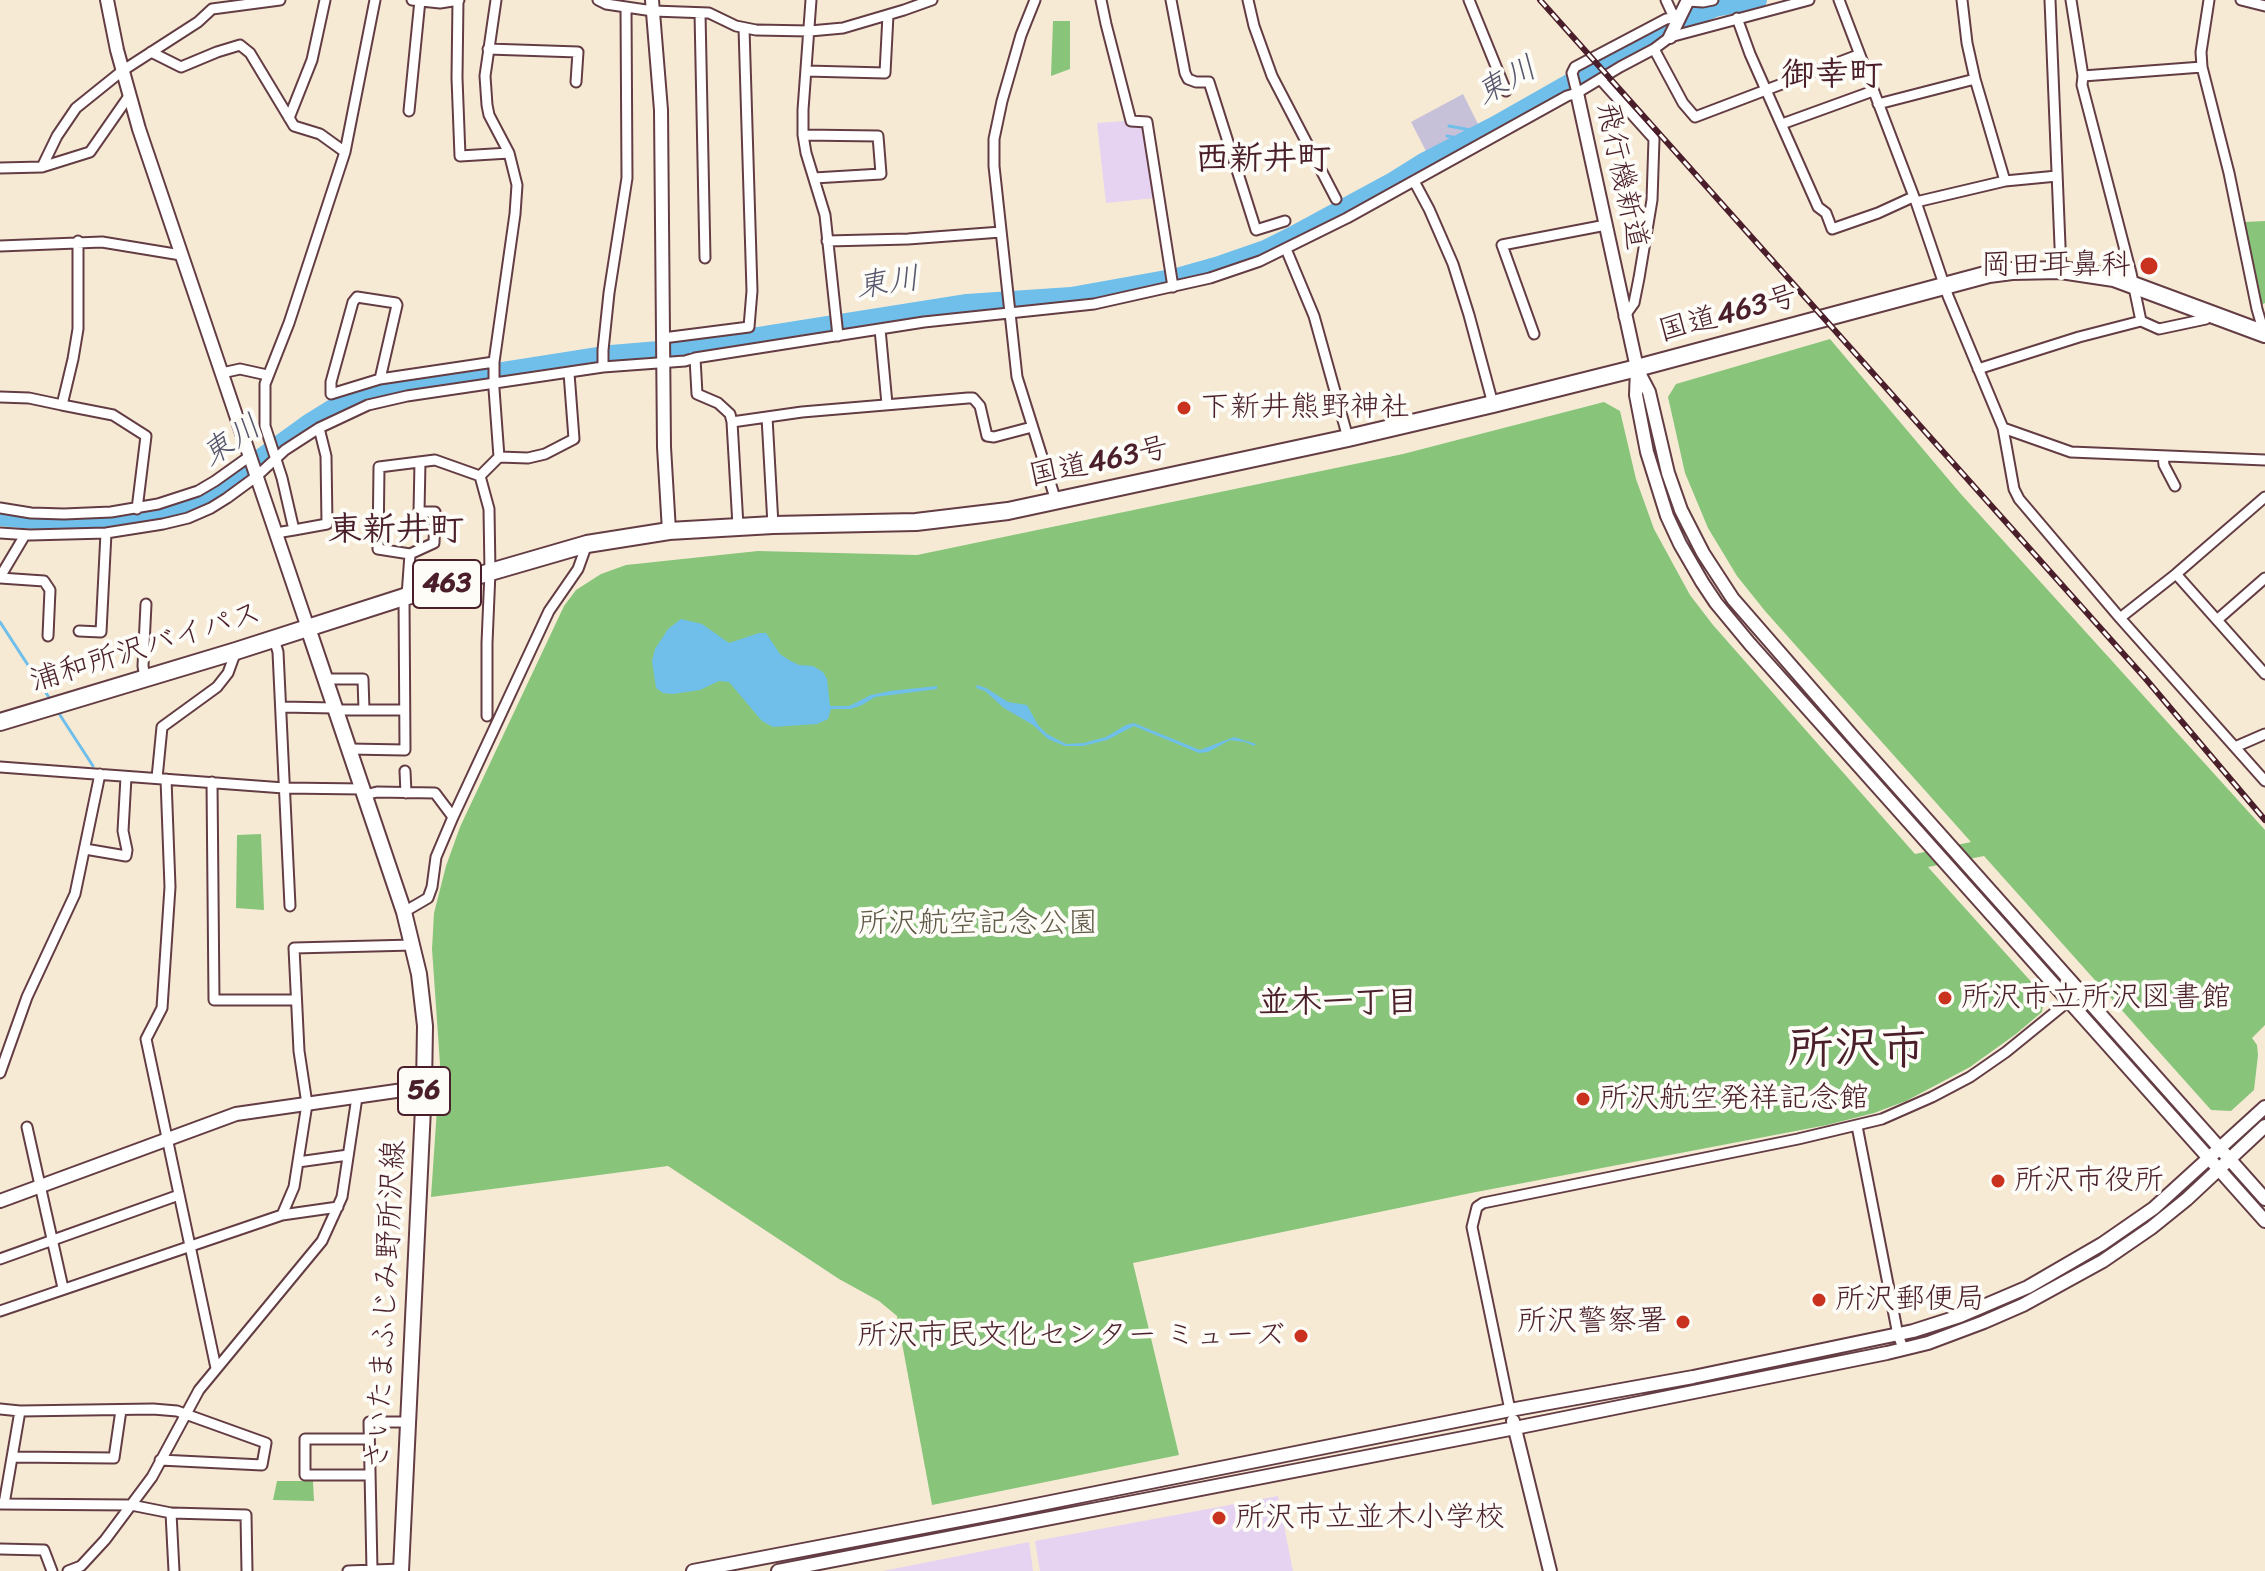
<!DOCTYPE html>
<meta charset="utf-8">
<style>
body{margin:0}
canvas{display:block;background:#f6ead5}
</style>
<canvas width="2265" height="1571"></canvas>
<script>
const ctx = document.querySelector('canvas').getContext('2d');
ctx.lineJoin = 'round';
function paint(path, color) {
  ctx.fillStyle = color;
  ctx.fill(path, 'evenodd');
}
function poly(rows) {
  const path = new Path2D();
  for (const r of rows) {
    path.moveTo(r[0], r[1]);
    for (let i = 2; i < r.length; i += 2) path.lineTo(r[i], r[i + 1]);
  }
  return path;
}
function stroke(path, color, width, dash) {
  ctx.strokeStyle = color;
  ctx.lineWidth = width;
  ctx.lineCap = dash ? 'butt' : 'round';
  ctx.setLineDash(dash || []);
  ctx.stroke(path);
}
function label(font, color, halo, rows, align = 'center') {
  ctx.font = font + ' Sriracha,"Klee One",sans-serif';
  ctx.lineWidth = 8;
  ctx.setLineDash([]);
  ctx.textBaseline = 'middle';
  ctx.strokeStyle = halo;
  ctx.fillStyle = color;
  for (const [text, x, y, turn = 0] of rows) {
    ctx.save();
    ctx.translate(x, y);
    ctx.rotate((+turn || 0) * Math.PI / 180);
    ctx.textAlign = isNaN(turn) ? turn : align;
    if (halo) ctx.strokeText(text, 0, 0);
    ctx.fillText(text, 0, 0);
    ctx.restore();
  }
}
paint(poly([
 [1125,121,1127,125,1140,125,1144,128,1155,198,1106,203,1097,123],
 [1278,1496,1293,1571,1040,1571,1035,1541],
 [1029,1542,1033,1571,883,1571]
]), '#e5d3f1');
paint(poly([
 [1463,94,1479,126,1427,153,1411,122]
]), '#c7c0d9');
paint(poly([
 [1053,21,1070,21,1070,69,1051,76],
 [2265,221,2265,303,2261,305,2244,222],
 [1830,339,1960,493,2265,830,2265,1025,2252,1038,2257,1045,2258,1055,2254,1090,2231,1111,2211,1110,1984,856,1928,867,2044,996,2042,1012,2016,1034,1970,1067,1906,1101,1874,1113,1827,1125,1471,1193,1133,1263,1179,1455,932,1505,897,1316,879,1301,839,1279,668,1166,431,1197,440,1064,432,949,434,913,446,866,460,827,564,606,576,590,601,574,626,565,758,551,917,555,1403,454,1604,402,1620,411,1636,479,1654,529,1690,595,1713,625,1915,854,1971,842,1765,611,1737,576,1708,528,1685,473,1668,397,1676,384],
 [261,834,264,910,236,908,237,835],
 [277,1481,313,1481,314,1501,273,1500]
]), '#88c57b');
paint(poly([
 [681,619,702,624,729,643,759,633,766,633,780,654,789,660,799,665,813,666,823,672,827,679,830,706,849,706,871,695,890,691,937,686,937,689,875,697,862,705,851,709,831,709,828,719,817,724,773,727,762,721,729,682,719,681,700,690,673,694,663,693,656,688,652,661,655,649,668,629],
 [977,685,986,688,1008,702,1027,705,1038,725,1047,734,1066,744,1084,743,1106,737,1126,725,1134,723,1200,750,1234,737,1256,744,1254,746,1245,742,1230,740,1208,752,1199,753,1134,726,1107,740,1083,746,1065,746,1048,739,1033,725,1004,708,985,691,976,688]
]), '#6fbfea');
stroke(poly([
 [1449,126,1481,132],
 [1447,136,1467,140],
 [0,622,50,699],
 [58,712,93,766]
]), '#6fbfea', 3);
stroke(poly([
 [0,517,53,522,92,523,127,519,167,510,213,492,307,424,344,401,395,388,611,354,683,348,967,303,1071,296,1177,277,1216,266,1265,249,1295,234,1393,181,1425,161,1495,125,1655,34,1715,8,1758,0]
]), '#6fbfea', 18);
const minor = poly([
 [412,0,440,3,459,0],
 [458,0,457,78,460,156,509,153],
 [598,0,606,4,653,11,709,13,736,26,756,30,810,31,843,28,904,10,932,0],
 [811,0,803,110,803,135,806,153,825,215,838,336],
 [1035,0,1021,35,1002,101,994,139,994,166,1017,377,1056,501],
 [1101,0,1106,24,1131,121,1147,122,1173,287],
 [1171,0,1185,73,1188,79,1196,82,1209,82,1256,230,1285,221],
 [1248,0,1254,26,1272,76,1336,199],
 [1469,0,1506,91],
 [1666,0,1672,13,1679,17],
 [1839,0,1916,202,1948,296,2003,428,2014,489,2019,499,2120,618,2265,781],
 [1962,0,1967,43,1975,79,2005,181],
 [2050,0,2061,270],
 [2071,0,2083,76,2082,85,2131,273,2141,321],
 [2209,0,2201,52,2202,67,2229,173,2257,309,2264,333],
 [2241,0,2265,6],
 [1688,1,1703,2,1713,0],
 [700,13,705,258],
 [1737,18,1750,54,1818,207,1826,213,1832,229,1878,213,1913,197],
 [488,49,578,52,576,82],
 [1654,49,1683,103,1695,117,1858,55],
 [151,52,181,67,217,52,240,45,250,53,294,126,320,134,345,152],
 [806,71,885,73,888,15],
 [2083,76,2202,67],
 [1600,79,1654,139,1652,200,1639,278,1634,303,1624,317],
 [1577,93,1572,73,1575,67,1666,19,1679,17],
 [1878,104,1975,79],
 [409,111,420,0],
 [289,118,312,60,325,0],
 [1782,124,1873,91],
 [803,135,878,136,881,174,814,178],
 [42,167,90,152,129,96],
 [0,168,42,167,57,136,76,108,122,71,198,22,212,9,280,0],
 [1414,181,1429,209,1453,264,1469,315,1493,404],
 [1916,202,2005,181,2057,176],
 [827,241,908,239,1001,232],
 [0,246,102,242,181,255],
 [1286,249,1314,316,1348,438],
 [880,329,887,404],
 [1534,334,1502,245,1606,225],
 [663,338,749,327,752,291,744,28],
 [695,358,697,394,718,403,730,414,732,422,738,526],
 [603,367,603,350,609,293,627,178,626,7],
 [1978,369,2079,337,2141,321,2159,329,2206,319,2209,313],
 [222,373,240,369,267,375],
 [380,379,397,305,396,303,357,297,353,302,331,382,331,394,380,379,494,362],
 [0,397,29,398,62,405,73,359,78,329,78,241],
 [62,405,113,415,146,436,137,509],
 [767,417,773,525],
 [732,422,802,412,968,398,973,398,980,406,987,436,994,437,1032,427],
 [2003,428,2071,452,2265,460],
 [2163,456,2164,465,2175,486],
 [499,457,528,458,545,454,574,439,569,373],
 [0,508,31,513,64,514,111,512,158,504,198,491,215,481,250,456],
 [294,530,327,524,326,456,319,428],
 [0,533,30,535,106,533,163,524,188,518,211,508,227,498,257,476,285,450,319,428,368,405,407,396,603,367,685,361,695,358,924,322,1094,304,1210,278,1260,261,1347,218,1567,96,1577,93,1620,67,1654,49,1670,37,1809,0],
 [276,533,294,530,282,478,265,426,265,384,289,323,345,152,375,0],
 [410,554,434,543,435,512,419,512,420,462],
 [2176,574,2265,674],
 [0,577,25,535],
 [0,578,44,581,50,590,48,636],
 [407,596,410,554,378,549,379,467,435,460,480,476],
 [2120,618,2176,574,2265,497],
 [2217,620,2265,578],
 [79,631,101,632,106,533],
 [274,639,278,652,290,906],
 [145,678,143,666,146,604],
 [326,679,363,679,364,710],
 [281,707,335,708],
 [336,710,404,710],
 [487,716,487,643,490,572,489,509,480,476,499,457,494,389,494,362,515,214,517,185,509,153,489,115,487,105,485,76,496,0],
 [2235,747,2265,734],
 [349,749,405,750,404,597],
 [0,767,284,788,363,789],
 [405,771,406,793],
 [157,778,162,727,217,687,228,673,236,651],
 [166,779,170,887,162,1008,146,1039,216,1368],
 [212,782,214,1000,295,1000],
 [365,795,377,792,435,793,453,817],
 [85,849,126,856,127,850,123,831,126,777],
 [404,912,428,898,432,887,436,857,453,817,549,611,578,569,587,544],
 [0,1073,27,997,75,894,100,774],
 [1857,1126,1898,1335,1903,1348],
 [27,1127,63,1288],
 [298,1162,348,1155],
 [282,1215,294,1187,307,1104,299,1051,294,948,413,945],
 [0,1259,179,1195],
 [0,1311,282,1215,338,1207],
 [0,1409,20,1411,153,1409,177,1411,266,1443,262,1465,160,1460],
 [1510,1410,1472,1227,1477,1207,1483,1203,1798,1139,1882,1119,1932,1097,1970,1077,2006,1052,2081,991],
 [369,1439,305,1439,305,1475,370,1475],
 [12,1457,114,1458,121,1410],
 [0,1504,131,1505,171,1513,246,1515,247,1571],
 [4,1504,20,1411],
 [171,1513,174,1571],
 [0,1549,44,1550,52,1571],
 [372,1570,369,1422,407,1422],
 [68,1571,81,1566,105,1540,152,1477,199,1390,322,1241,342,1197,357,1097],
 [348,1571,401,1569]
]);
const tertiary = poly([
 [107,0,117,50,139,129,308,628],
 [652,0,661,110,664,447,669,531],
 [1670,37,1688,0],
 [1577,93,1637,368,1636,395,1647,452,1667,516,1680,544,1702,582,1716,603,1750,644,2265,1221],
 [1638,371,1649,392,1668,473,1681,510,1703,553,1733,599,1854,738,2265,1199],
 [0,1201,236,1114,424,1087],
 [1513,1421,1550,1571],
 [693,1571,996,1513,1510,1410,1693,1377,1913,1331,1960,1316,2028,1287,2102,1244,2154,1208,2265,1107],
 [778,1571,1515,1428,1887,1353,1928,1343,1984,1322,2023,1305,2103,1261,2151,1228,2187,1199,2265,1126]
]);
const primary = poly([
 [308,628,404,912,419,974,425,1026,424,1087,401,1571]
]);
const trunk = poly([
 [0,722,236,651,404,597,587,544,669,531,773,525,916,522,1008,511,1348,438,1493,404,1637,368,1989,274,2012,271,2061,270,2114,278,2265,334]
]);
stroke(minor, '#643d44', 13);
stroke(tertiary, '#643d44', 16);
stroke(primary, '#643d44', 18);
stroke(trunk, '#643d44', 20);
stroke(minor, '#fff', 9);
stroke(tertiary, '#fff', 12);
stroke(primary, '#fff', 14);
stroke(trunk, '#fff', 16);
const rail = poly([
 [1540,0,2145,678,2265,820]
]);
stroke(rail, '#4a1f2b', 6);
stroke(rail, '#fdfcf7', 3, [9]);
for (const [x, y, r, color] of [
 [2149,266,10,"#c8321e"],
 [1184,408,8,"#c8321e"],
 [1945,998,8,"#c8321e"],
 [1583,1099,8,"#c8321e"],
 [1998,1181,8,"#c8321e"],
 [1819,1300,8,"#c8321e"],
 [1683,1322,8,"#c8321e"],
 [1301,1336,8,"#c8321e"],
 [1219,1518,8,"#c8321e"]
]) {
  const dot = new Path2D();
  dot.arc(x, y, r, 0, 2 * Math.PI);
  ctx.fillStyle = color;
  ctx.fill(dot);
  stroke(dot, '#fdfcf7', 3);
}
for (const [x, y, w] of [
 [447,584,68],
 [424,1091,52]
]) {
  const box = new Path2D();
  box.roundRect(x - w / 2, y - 24, w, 48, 6);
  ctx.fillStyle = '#fdfcf7';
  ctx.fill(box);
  stroke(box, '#4a1f2b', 2);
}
label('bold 28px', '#4a1f2b', null, [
 ["463",447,584],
 ["56",424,1091]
]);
label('30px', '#4a1f2b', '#fdfcf7', [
 ["飛行機新道",1621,176,78],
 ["国道463号",1728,315,-15],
 ["国道463号",1099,463,-12],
 ["浦和所沢バイパス",146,648,-17],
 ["さいたまふじみ野所沢線",387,1305,-87]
]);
label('30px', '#4a1f2b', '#fdfcf7', [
 ["岡田耳鼻科",2131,266,"right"],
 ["下新井熊野神社",1200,408],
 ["所沢市立所沢図書館",1961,998],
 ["所沢航空発祥記念館",1599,1099],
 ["所沢市役所",2014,1181],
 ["所沢郵便局",1835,1300],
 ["所沢警察署",1667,1322,"right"],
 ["所沢市民文化センター ミューズ",1285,1336,"right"],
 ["所沢市立並木小学校",1235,1518]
], 'left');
label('30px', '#605947', '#fdfcf7', [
 ["所沢航空記念公園",978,924]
]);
label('italic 32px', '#57576e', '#fdfcf7', [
 ["東川",1507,82,-29],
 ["東川",888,284,-8],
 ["東川",232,442,-34]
]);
label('bold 32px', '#4a1f2b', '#fdfcf7', [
 ["並木一丁目",1338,1004]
]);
label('bold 34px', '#4a1f2b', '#fdfcf7', [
 ["御幸町",1832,76],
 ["西新井町",1263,160],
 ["東新井町",396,531]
]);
label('bold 46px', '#4a1f2b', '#fdfcf7', [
 ["所沢市",1857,1051]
]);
</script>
